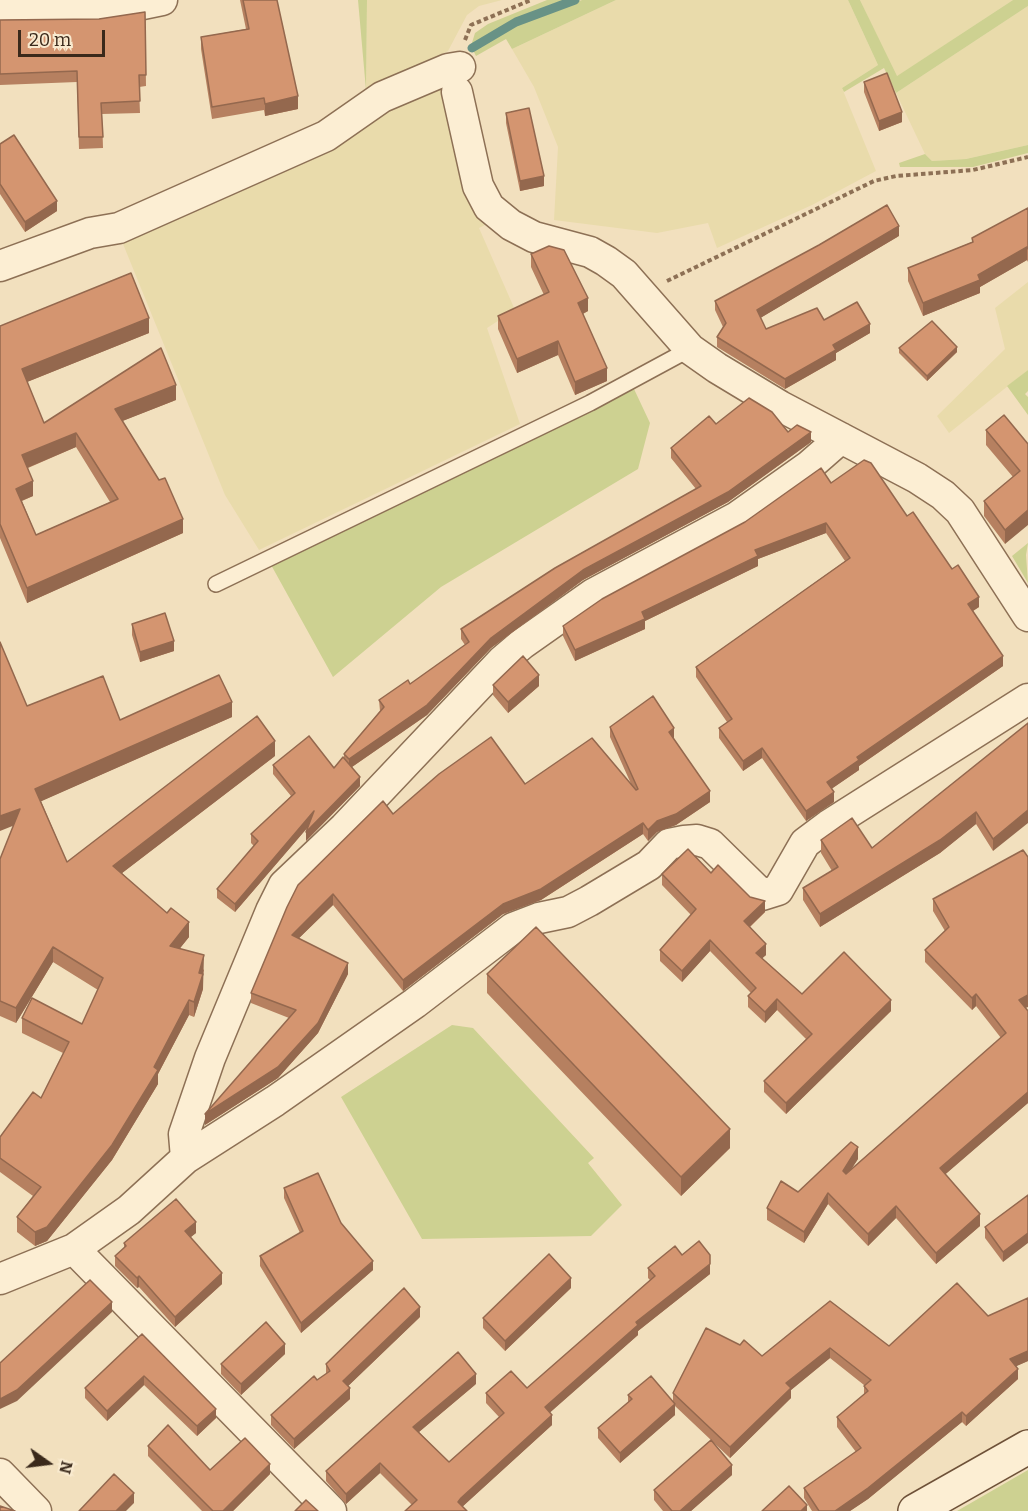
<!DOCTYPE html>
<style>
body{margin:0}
#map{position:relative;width:1028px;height:1511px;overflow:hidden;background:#f2e0be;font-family:Bitter,serif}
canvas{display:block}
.north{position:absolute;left:18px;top:1433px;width:60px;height:60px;-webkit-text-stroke:4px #f9eacf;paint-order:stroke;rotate:104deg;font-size:16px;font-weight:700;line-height:24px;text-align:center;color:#3a291b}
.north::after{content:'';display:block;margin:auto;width:21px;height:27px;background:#3a291b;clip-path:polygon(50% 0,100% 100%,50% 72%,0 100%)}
.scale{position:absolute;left:18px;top:30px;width:87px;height:27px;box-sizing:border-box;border:3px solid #3a291b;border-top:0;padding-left:8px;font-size:18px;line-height:21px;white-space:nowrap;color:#3a291b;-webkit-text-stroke:4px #f9eacf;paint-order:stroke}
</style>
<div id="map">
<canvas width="1028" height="1511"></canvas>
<div class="north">N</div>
<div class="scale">20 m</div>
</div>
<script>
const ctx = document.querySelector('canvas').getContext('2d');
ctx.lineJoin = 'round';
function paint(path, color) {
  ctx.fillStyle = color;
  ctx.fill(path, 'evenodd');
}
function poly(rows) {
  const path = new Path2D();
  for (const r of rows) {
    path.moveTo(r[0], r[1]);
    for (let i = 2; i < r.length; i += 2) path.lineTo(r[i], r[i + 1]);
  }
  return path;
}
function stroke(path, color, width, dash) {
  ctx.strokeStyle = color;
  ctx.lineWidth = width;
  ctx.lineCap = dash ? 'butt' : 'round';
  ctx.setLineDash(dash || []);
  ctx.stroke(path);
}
paint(poly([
 [367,0,502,0,479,6,467,15,448,51,366,90],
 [616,0,848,0,878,65,842,88,876,171,812,205,717,248,708,223,657,233,554,220,558,147,534,87,512,49],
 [860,0,1013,0,896,77],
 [1028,6,1028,145,966,159,932,161,925,154,896,93],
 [442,77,483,212,485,225,479,228,515,310,487,328,520,424,259,550,225,495,119,234],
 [1028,282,1028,370,949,433,937,416,1005,349,995,308]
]), '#e9dbab');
paint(poly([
 [358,0,367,0,366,90],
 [547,0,568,0,512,21,471,46,475,33,488,24],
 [582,0,616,0,512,49,506,39,476,56,473,50,517,24],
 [848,0,860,0,897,76,1013,0,1028,0,1028,6,896,93,884,68,844,92,842,88,878,65],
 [1028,145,1028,153,973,167,900,167,899,163,925,154,932,161,966,159],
 [1028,370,1028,391,1025,394,1028,397,1028,415,1007,386],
 [627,389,634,389,650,423,638,469,441,587,333,677,270,563],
 [1028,543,1026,555,1028,583,1012,556],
 [452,1025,473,1028,594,1158,588,1163,622,1205,591,1236,422,1239,341,1097],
 [1028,1470,1028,1511,957,1511]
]), '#cdd191');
stroke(poly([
 [472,48,516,22,575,0]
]), '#689286', 9);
const lane = poly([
 [216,584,590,403,690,349]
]);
const street = poly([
 [0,14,99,13,162,0],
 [457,92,478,186,489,207,511,225,534,237,590,252,606,261,624,274,690,349,717,368,780,406,917,478,943,495,960,511,1028,616],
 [0,266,90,233,119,228,326,136,382,97,448,69,460,67],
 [186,1158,184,1134,210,1058,271,911,284,885,344,828,502,661,522,644,593,594,737,517,809,466,841,438],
 [74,1249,331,1511],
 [0,1279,74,1249,129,1210,186,1158,275,1101,415,1003,513,928,539,918,568,912,589,901,649,865,669,844,684,841,697,840,710,844,762,895,778,890,805,843,829,825,1028,699],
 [0,1474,36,1511]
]);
const secondary = poly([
 [915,1511,1028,1447]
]);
stroke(lane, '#8d7055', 18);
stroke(street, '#8d7055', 33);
stroke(secondary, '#6e5138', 36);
stroke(poly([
 [465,40,471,25,531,0],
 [667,281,874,181,896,176,973,170,1028,157]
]), '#8d7055', 4, [4.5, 3]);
stroke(lane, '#fceed3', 15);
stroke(street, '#fceed3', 30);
stroke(secondary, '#fceed3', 33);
paint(poly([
 [240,0,277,0,298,109,265,116,264,110,212,119,201,49,201,37,246,29],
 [145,12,146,86,139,87,140,113,102,114,103,148,79,149,77,82,0,85,0,20,99,19],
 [864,82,902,122,879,131,864,92],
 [506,113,544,186,520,191,506,123],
 [0,144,57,211,25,232,0,194],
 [1028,208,1028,262,1027,260,980,287,980,293,923,316,908,281,908,268,972,242,972,238],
 [899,236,760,318,766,329,824,320,870,333,836,353,836,360,785,389,717,347,717,337,723,327,715,310,715,301],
 [531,254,588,311,583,314,607,381,575,395,558,355,517,373,498,329,498,316,544,295,531,267],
 [0,326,149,333,27,382,44,423,176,400,122,421,183,533,27,603,0,538],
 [76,447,110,502,36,535,22,501,33,496,28,468],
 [899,348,957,352,927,381,899,353],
 [716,424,788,432,811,442,728,502,583,580,491,648,427,715,352,767,360,786,306,841,308,827,235,912,217,898,217,889,254,846,251,843,251,834,291,796,273,774,273,765,334,768,344,758,344,754,380,711,379,700,410,684,465,645,461,639,461,629,696,489,671,458,671,448],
 [986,430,1028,444,1005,544,984,516,984,501,1013,477,986,445],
 [831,483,907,516,952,569,979,607,973,611,1003,666,859,766,859,770,831,789,834,802,806,821,762,758,743,771,719,738,719,728,727,722,696,677,696,667,845,561,826,533,758,559,758,566,645,621,645,629,575,661,563,636,563,626],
 [132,624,174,651,140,662,132,635],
 [493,685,539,686,508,713,493,695],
 [27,706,120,720,232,717,41,801,67,862,275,756,122,873,189,937,179,949,204,970,203,974,203,989,194,1017,189,1015,158,1074,158,1084,112,1160,47,1241,35,1246,17,1232,17,1217,33,1196,0,1172,0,1137,41,1098,63,1053,22,1033,22,1018,82,1024,98,990,53,962,16,1023,0,1016,0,859,13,826],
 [1028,723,993,851,976,824,940,853,820,927,803,900,803,888,832,871,821,853,821,840,872,848],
 [610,727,674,739,710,802,676,825,657,832,648,841,643,834,541,900,503,914,403,991,333,905,299,938,348,974,318,1033,278,1078,205,1125,289,1018,251,1003,251,993,393,814,525,784,632,786,610,737],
 [711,873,765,912,750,927,766,955,762,958,802,994,891,1011,786,1114,764,1092,764,1081,806,1039,777,1010,765,1023,748,1007,748,996,751,993,710,951,682,982,660,961,660,950,691,915,662,885,662,874],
 [933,899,1028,1011,1028,1103,945,1174,980,1226,936,1264,896,1218,868,1246,828,1204,804,1243,767,1220,767,1208,858,1159,851,1169,1001,1038,976,1006,972,1010,925,962,925,950,945,931,933,911],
 [487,974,730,1148,681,1196,487,993],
 [284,1188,373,1270,301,1333,260,1266,260,1256,300,1233,284,1198],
 [1028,1195,1003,1262,985,1238,985,1227],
 [196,1233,190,1237,222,1284,175,1327,139,1287,137,1288,115,1266,115,1256,124,1248,124,1243],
 [682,1255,710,1274,638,1331,638,1335,550,1412,552,1425,463,1506,412,1505,380,1473,346,1504,326,1481,326,1471,476,1384,419,1432,449,1462,499,1417,486,1403,486,1393,527,1388,650,1280,648,1278,648,1268],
 [571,1288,505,1351,483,1328,483,1318],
 [1028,1298,1028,1361,1016,1366,1018,1379,966,1426,962,1422,868,1499,850,1511,812,1511,804,1498,804,1488,856,1452,837,1427,837,1417,864,1395,864,1385,830,1358,791,1390,791,1398,730,1458,675,1406,675,1415,620,1463,598,1438,598,1428,628,1402,628,1395,673,1401,673,1393,762,1356,830,1301,889,1346,988,1316],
 [420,1317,348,1386,350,1399,294,1449,271,1425,271,1415,326,1374,326,1364],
 [142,1334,216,1418,197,1436,144,1385,107,1421,85,1398,85,1388],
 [285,1354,241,1395,221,1374,221,1364],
 [148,1446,210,1470,270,1474,233,1511,202,1511,148,1456],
 [732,1475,691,1511,663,1511,654,1500,654,1490]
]), '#b68060');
paint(poly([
 [298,96,298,109,265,116,265,104],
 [902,112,902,122,879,131,879,121],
 [544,176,544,186,520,191,520,181],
 [57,201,57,211,25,232,25,222],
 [899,226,899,236,757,320,757,310],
 [1027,247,1027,260,980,287,980,293,923,316,923,303,978,275],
 [588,298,588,311,578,316,578,303],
 [149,318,149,333,22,384,22,369],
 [870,324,870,333,836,353,836,360,785,389,785,379,833,345],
 [558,341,558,355,517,373,517,359],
 [957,347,957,352,927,381,927,376],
 [607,368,607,381,575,395,575,382],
 [176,385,176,400,115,424,115,409],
 [811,432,811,442,728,502,583,580,491,648,427,715,349,769,349,759,491,638,583,570],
 [76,433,76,447,22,470,22,455],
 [33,481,33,496,16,503,16,489],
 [1028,510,1028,525,1005,544,1005,530],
 [183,519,183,533,27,603,27,588],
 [826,523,826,533,758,559,758,566,645,621,645,629,575,661,575,650,755,550],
 [979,597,979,607,968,614,968,604],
 [174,641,174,651,140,662,140,652],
 [1003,656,1003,666,859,766,859,770,827,792,827,782,857,757],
 [539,675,539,686,508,713,508,702],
 [232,702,232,717,35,804,35,789],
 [674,728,674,739,669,732],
 [275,741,275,756,113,880,113,866],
 [762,748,762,758,743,771,743,761],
 [360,777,360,786,306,841,306,832],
 [710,791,710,802,676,825,657,832,648,841,648,830,657,821],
 [834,792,834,802,806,821,806,811],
 [20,809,20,823,0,831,0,816],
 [1028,810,1028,823,993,851,993,839],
 [314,811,314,820,235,912,235,904],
 [976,812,976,824,940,853,820,927,820,914],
 [643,823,643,834,541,900,503,914,403,991,403,980,503,904],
 [333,894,333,905,292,945,292,935],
 [765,901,765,912,744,932,744,921],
 [189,922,189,937,170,961,170,946],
 [710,940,710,951,682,982,682,971],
 [766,944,766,955,756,964,756,953],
 [53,947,53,962,16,1023,16,1008],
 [204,955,203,989,194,1017,194,1002,199,973],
 [348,963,348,974,318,1033,278,1078,205,1125,205,1114],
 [976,994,976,1006,972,1010,972,998],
 [1028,995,1028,1007,1019,1011,1019,1000],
 [777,999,777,1010,765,1023,765,1012],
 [189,1000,189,1015,158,1074,158,1084,112,1160,47,1241,35,1246,35,1232,154,1067],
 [891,1000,891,1011,786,1114,786,1103],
 [1028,1092,1028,1103,940,1179,940,1168],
 [730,1129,730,1148,681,1196,681,1177],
 [858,1147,858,1159,843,1182,843,1171],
 [828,1193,828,1204,804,1243,804,1232],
 [896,1206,896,1218,868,1246,868,1234],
 [980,1214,980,1226,936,1264,936,1253],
 [196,1222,196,1233,185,1242,185,1231],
 [1028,1233,1028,1243,1003,1262,1003,1252],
 [373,1261,373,1270,301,1333,301,1323],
 [710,1264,710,1274,638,1331,638,1335,545,1417,545,1407,636,1322],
 [222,1273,222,1284,175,1327,175,1317],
 [139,1276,139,1287,137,1288,137,1278],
 [571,1278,571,1288,505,1351,505,1341],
 [112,1302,112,1312,17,1401,0,1409,0,1399],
 [420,1307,420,1317,343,1391,343,1381],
 [285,1344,285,1354,241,1395,241,1384],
 [830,1348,830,1358,791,1390,791,1398,730,1458,730,1447,786,1383],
 [1028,1351,1028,1361,1010,1369,1010,1359],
 [1018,1369,1018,1379,966,1426,966,1416],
 [476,1374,476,1384,413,1437,413,1427],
 [144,1376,144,1385,107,1421,107,1411],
 [350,1388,350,1399,294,1449,294,1439],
 [675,1404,675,1415,620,1463,620,1453],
 [216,1409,216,1418,197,1436,197,1426],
 [962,1412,962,1422,868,1499,850,1511,835,1511],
 [552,1415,552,1425,461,1508,458,1502,461,1498],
 [380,1463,380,1473,346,1504,346,1494],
 [270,1464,270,1474,233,1511,223,1511],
 [732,1465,732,1475,691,1511,680,1511],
 [134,1493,134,1503,126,1511,116,1511],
 [807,1505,807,1511,801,1511]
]), '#94684e');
const building = poly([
 [243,0,277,0,298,96,265,104,264,98,212,107,201,37,249,29,243,0],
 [145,12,146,75,139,75,140,101,101,103,103,137,79,137,77,71,0,74,0,20,99,19,145,12],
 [887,73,902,112,879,121,864,82,887,73],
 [529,108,544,176,520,181,506,113,529,108],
 [14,135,57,201,25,222,0,184,0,144,14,135],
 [887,205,899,226,757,310,766,329,817,308,824,320,857,302,870,324,833,345,836,350,785,379,717,337,726,323,715,301,819,245,887,205],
 [1028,208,1028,249,1027,247,978,275,980,280,923,303,908,268,973,242,972,238,1028,208],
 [549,246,564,250,588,298,578,303,607,368,575,382,558,341,517,359,498,316,549,292,531,254,549,246],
 [131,273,149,318,22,369,44,423,161,348,176,385,115,409,159,480,165,478,183,519,27,588,0,524,0,326,131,273],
 [76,433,118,499,36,535,16,489,33,481,22,455,76,433],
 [932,321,957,347,927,376,899,348,932,321],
 [749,398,772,412,788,432,797,425,811,432,728,492,583,570,491,638,427,705,349,759,344,754,384,707,379,700,408,680,410,684,469,642,461,629,555,568,701,486,671,448,709,416,716,424,749,398],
 [1004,415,1028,444,1028,510,1005,530,984,501,1020,471,986,430,1004,415],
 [864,460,871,463,907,516,913,512,952,569,958,565,979,597,968,604,1003,656,857,757,859,760,827,782,834,792,806,811,762,748,743,761,719,728,732,719,696,667,850,558,826,523,755,550,758,556,642,612,645,619,575,650,563,626,602,599,745,522,821,468,831,483,864,460],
 [165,613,174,641,140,652,132,624,165,613],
 [0,642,27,706,103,676,120,720,219,675,232,702,35,789,67,862,257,716,275,741,113,866,167,913,171,908,189,922,170,946,204,955,199,973,203,974,194,1002,189,1000,154,1067,158,1070,112,1145,47,1227,35,1232,17,1217,41,1187,0,1158,0,1137,33,1092,41,1098,69,1042,22,1018,32,998,82,1024,103,978,53,947,16,1008,0,1001,0,859,20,809,0,816,0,642],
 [523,656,539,675,508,702,493,685,523,656],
 [653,696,674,728,669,732,710,791,676,814,657,821,648,830,643,823,541,889,503,904,403,980,333,894,292,935,348,963,318,1023,278,1067,205,1114,296,1010,251,993,287,907,298,885,383,801,393,814,439,774,491,737,525,784,592,738,636,790,638,789,610,727,653,696],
 [1028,723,1028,810,993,839,976,812,940,840,820,914,803,888,838,867,821,840,852,818,872,848,1028,723],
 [309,736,334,768,343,757,360,777,306,832,314,811,235,904,217,889,258,841,251,834,295,793,273,765,309,736],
 [688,849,711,873,718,865,750,897,765,901,744,921,766,944,756,953,802,994,844,952,891,1000,786,1103,764,1081,812,1034,777,999,765,1012,748,996,756,988,710,940,682,971,660,950,696,909,662,874,688,849],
 [1023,850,1028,857,1028,995,1019,1000,1028,1011,1028,1092,940,1168,980,1214,936,1253,896,1206,868,1234,828,1193,804,1232,767,1208,781,1181,798,1192,851,1142,858,1147,843,1171,846,1174,1006,1033,976,994,972,998,925,950,949,927,933,899,1023,850],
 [536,927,730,1129,681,1177,487,974,536,927],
 [318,1173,341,1223,373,1261,301,1323,260,1256,303,1231,284,1188,318,1173],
 [1028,1195,1028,1233,1003,1252,985,1227,1028,1195],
 [176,1199,196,1222,185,1231,222,1273,175,1317,139,1276,137,1278,115,1256,126,1246,124,1243,176,1199],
 [699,1241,710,1255,710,1264,636,1322,638,1325,545,1407,552,1415,461,1498,458,1502,467,1511,405,1511,417,1500,380,1463,346,1494,326,1471,458,1352,476,1374,413,1427,449,1462,504,1413,486,1393,511,1371,527,1388,655,1276,648,1268,675,1246,682,1255,699,1241],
 [549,1254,571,1278,505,1341,483,1318,549,1254],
 [90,1280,112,1302,17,1390,0,1399,0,1363,90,1280],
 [957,1283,988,1316,1028,1298,1028,1351,1010,1359,1018,1369,966,1416,962,1412,868,1488,835,1511,819,1511,804,1488,861,1448,837,1417,868,1391,864,1386,871,1380,830,1348,786,1383,791,1388,730,1447,673,1393,706,1328,740,1345,744,1340,762,1356,830,1301,889,1346,957,1283],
 [404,1288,420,1307,343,1381,350,1388,294,1439,271,1415,314,1376,317,1380,330,1371,326,1364,404,1288],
 [266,1322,285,1344,241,1384,221,1364,266,1322],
 [142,1334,216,1409,197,1426,144,1376,107,1411,85,1388,142,1334],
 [651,1376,675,1404,620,1453,598,1428,632,1399,628,1395,651,1376],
 [168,1425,210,1470,245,1438,270,1464,223,1511,213,1511,148,1446,168,1425],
 [711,1440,732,1465,680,1511,672,1511,654,1490,711,1440],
 [114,1474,134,1493,116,1511,79,1511,114,1474],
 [789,1486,807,1505,801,1511,762,1511,789,1486],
 [306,1500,318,1511,295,1511,306,1500],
 [0,1506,15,1511,0,1511,0,1506]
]);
paint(building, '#d49570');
stroke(building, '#94684e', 1.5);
</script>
